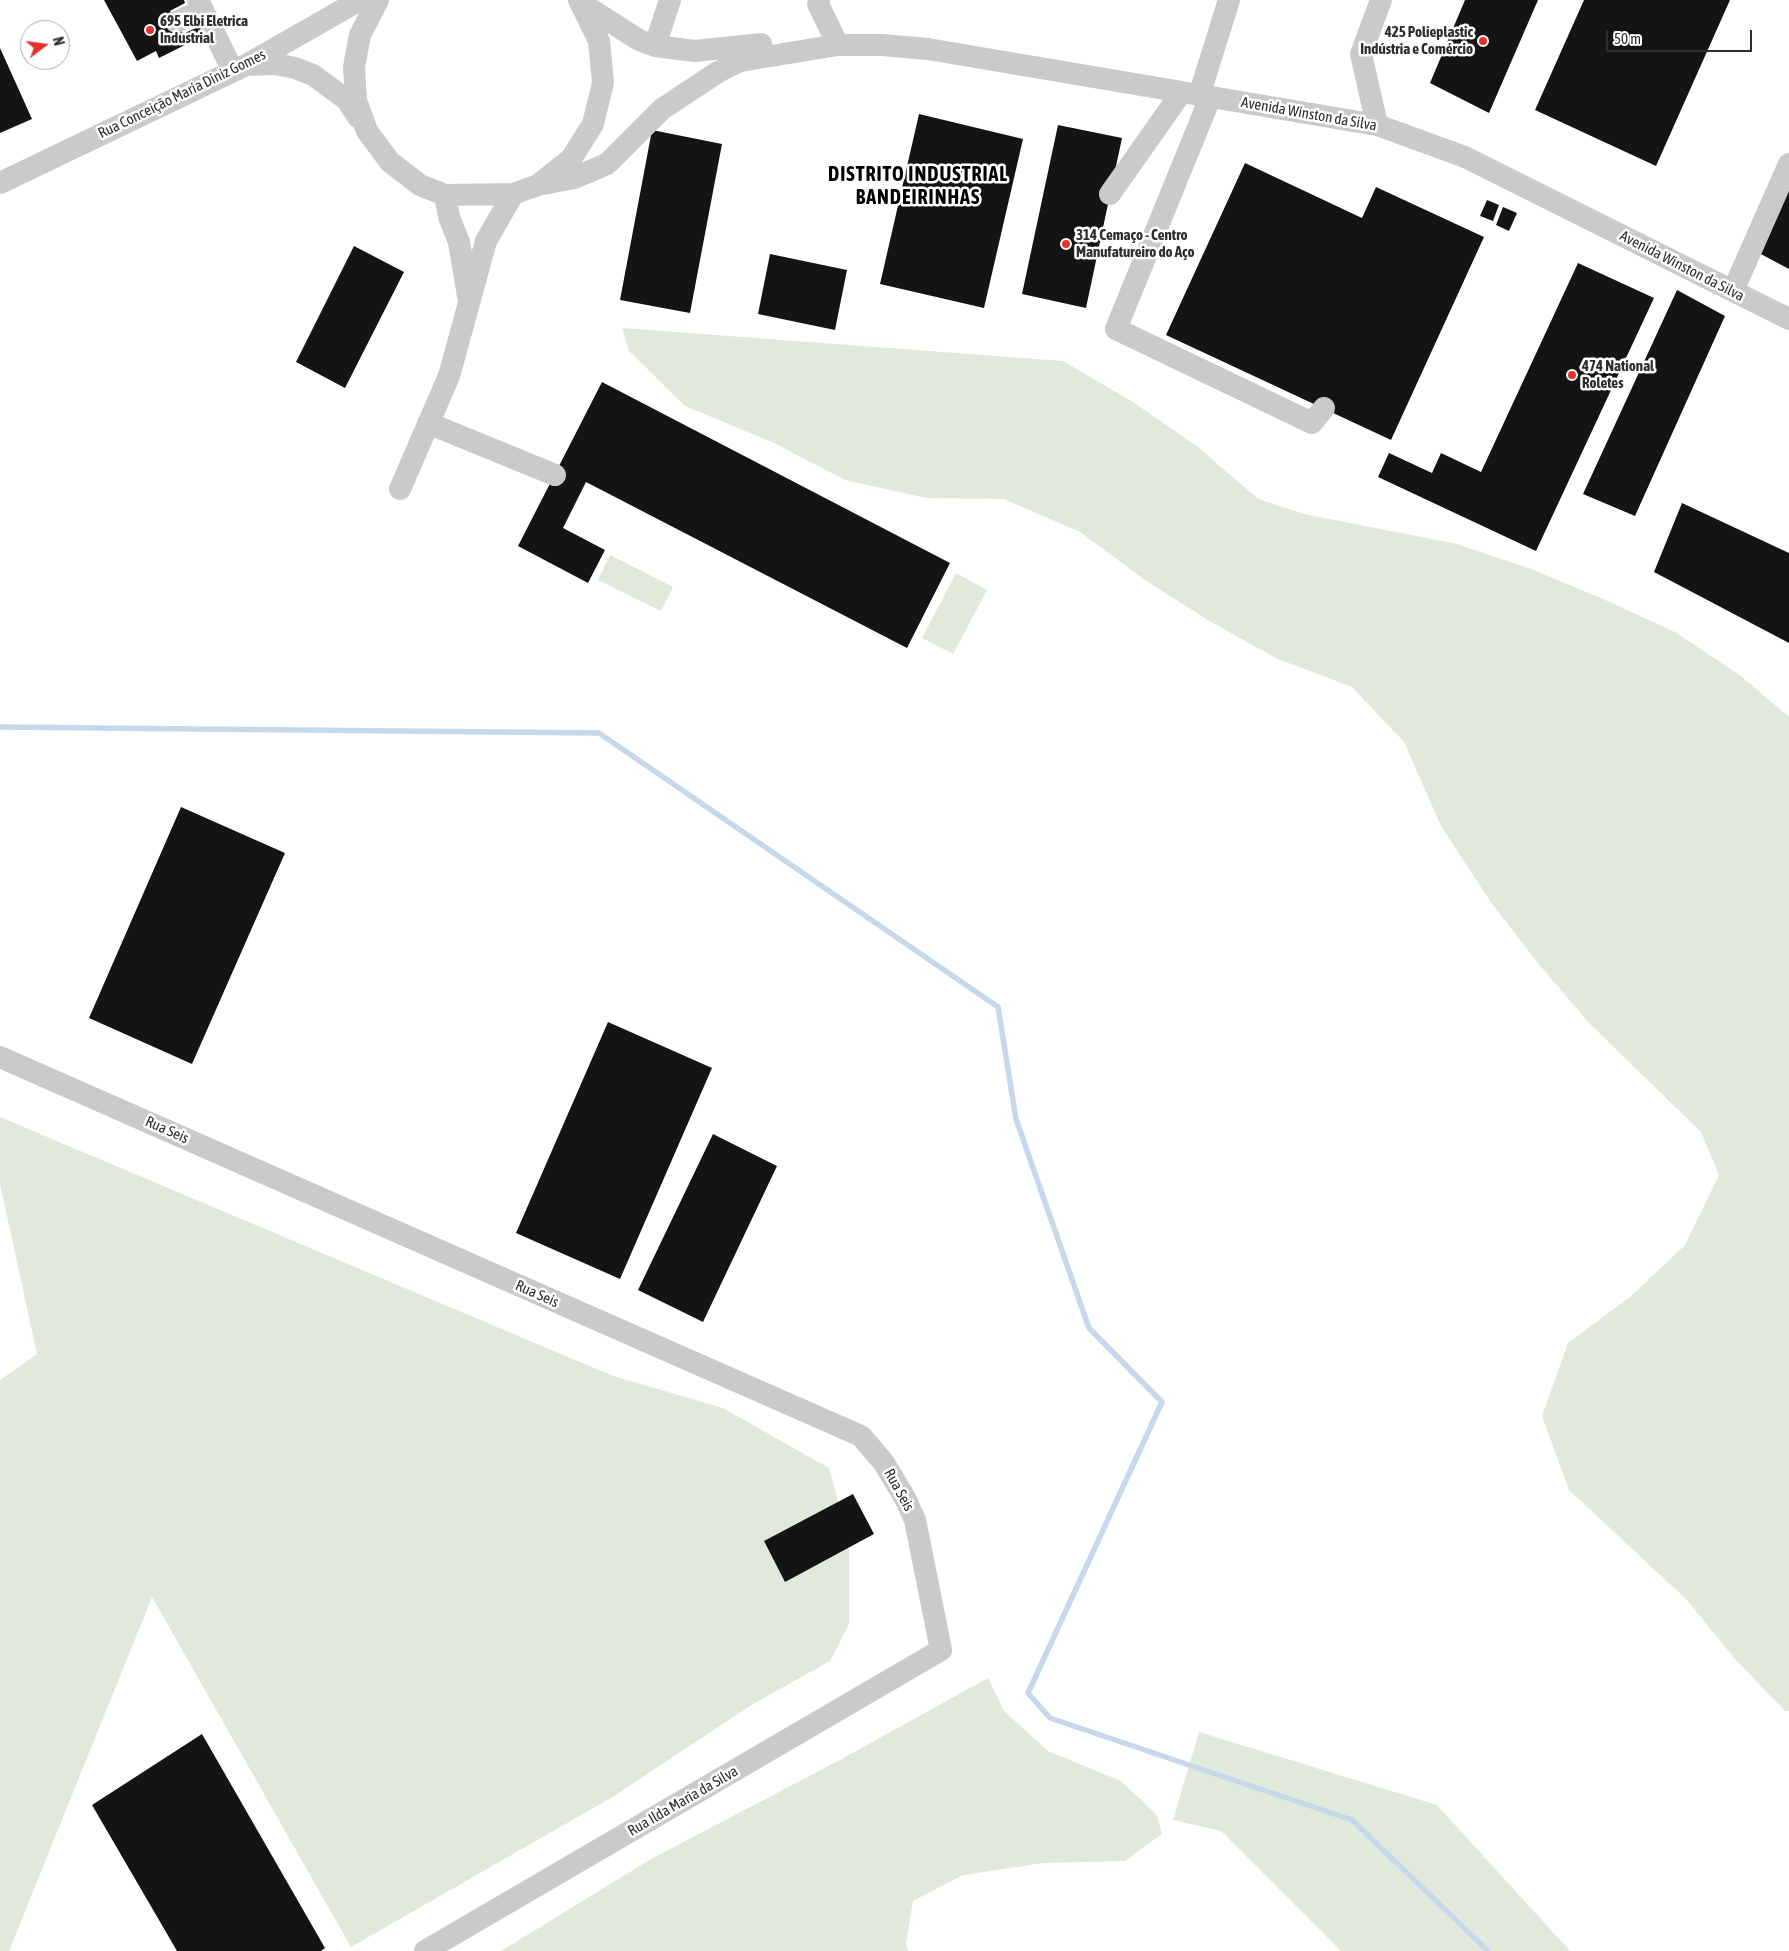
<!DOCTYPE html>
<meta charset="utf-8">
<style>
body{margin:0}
#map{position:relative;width:1789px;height:1951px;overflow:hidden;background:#fff;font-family:"Asap Condensed",sans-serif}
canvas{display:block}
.north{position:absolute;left:20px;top:20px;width:50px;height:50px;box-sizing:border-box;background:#fff;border:1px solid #ababab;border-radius:50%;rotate:75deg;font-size:14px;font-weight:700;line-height:20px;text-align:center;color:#2d2d2d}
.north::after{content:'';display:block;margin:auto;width:18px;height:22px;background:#e4332e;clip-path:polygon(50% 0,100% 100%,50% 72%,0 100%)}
.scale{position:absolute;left:1606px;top:30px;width:146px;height:22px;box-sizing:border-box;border:2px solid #2d2d2d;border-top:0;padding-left:6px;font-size:15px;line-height:18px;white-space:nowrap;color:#2d2d2d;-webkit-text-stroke:4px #fff;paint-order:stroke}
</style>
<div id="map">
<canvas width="1789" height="1951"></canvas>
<div class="north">N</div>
<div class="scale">50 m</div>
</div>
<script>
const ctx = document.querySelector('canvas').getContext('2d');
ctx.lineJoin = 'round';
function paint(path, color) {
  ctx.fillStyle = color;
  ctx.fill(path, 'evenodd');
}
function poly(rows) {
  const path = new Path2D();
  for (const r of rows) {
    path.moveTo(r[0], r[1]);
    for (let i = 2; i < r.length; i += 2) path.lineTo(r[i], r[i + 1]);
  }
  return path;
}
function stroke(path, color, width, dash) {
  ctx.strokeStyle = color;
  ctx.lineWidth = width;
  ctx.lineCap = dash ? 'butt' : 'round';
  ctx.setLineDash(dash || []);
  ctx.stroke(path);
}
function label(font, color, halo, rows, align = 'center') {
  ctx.font = font + ' "Asap Condensed",sans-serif';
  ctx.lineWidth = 5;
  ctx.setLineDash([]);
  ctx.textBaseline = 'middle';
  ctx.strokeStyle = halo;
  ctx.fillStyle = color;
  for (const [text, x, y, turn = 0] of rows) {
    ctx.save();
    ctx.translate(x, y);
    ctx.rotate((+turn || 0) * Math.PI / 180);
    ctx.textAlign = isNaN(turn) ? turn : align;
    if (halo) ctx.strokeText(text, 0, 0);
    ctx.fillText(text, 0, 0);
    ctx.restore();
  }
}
paint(poly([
 [622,328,1063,361,1133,402,1198,447,1258,499,1304,514,1457,544,1531,569,1603,599,1675,632,1741,676,1789,717,1789,1711,1785,1711,1736,1660,1686,1599,1569,1490,1542,1416,1568,1343,1630,1297,1685,1245,1719,1175,1701,1132,1589,1023,1537,962,1490,901,1441,826,1404,742,1352,687,1278,659,1211,622,1145,580,1080,532,1004,499,926,498,845,480,774,443,685,406,629,351],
 [610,555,673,587,661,611,598,580],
 [956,573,987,590,953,654,922,638],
 [0,1117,613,1376,723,1408,829,1468,849,1541,849,1624,830,1661,753,1704,611,1798,351,1947,152,1597,9,1951,0,1951,0,1380,37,1354,0,1184],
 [988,1678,1004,1711,1048,1751,1121,1781,1157,1815,1162,1834,1125,1861,1043,1863,963,1875,913,1901,906,1943,908,1951,501,1951,651,1859,838,1761],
 [1199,1732,1437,1805,1570,1951,1341,1951,1221,1831,1173,1820]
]), '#e1eada');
stroke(poly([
 [0,727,599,733,998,1007,1016,1119,1089,1328,1162,1402,1028,1693,1050,1718,1352,1820,1488,1951]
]), '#c6d9ea', 5.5);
paint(poly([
 [104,0,184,0,185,3,170,11,183,34,219,17,223,26,159,58,156,51,137,61],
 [1465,0,1538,0,1489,113,1430,83],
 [1584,0,1730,0,1656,166,1535,110],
 [0,48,32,119,0,133],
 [919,114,1023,139,984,308,880,284],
 [1058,125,1122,138,1086,308,1022,294],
 [652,130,722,144,690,313,620,300],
 [1245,163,1362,218,1376,187,1484,237,1391,440,1166,335],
 [1789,184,1789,269,1757,252],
 [1487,200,1499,205,1493,221,1480,216],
 [1503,207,1517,213,1509,231,1496,225],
 [354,246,404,272,345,388,296,362],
 [770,254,847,270,835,330,758,314],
 [1578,263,1654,298,1536,551,1378,477,1389,453,1432,473,1441,453,1481,472],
 [1677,290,1725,316,1635,516,1583,494],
 [602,382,950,563,907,648,586,482,563,528,605,550,588,583,518,546],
 [1682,503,1789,553,1789,643,1654,572],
 [181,807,285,853,192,1064,89,1018],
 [608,1022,712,1068,620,1279,516,1233],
 [713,1134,777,1166,703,1322,638,1290],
 [853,1494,874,1534,785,1582,764,1541],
 [202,1734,325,1948,321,1951,177,1951,92,1805]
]), '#141414');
stroke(poly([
 [198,0,233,71],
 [378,0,360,35,354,67,356,100,367,131,390,162,420,185,445,195,513,194,538,185,571,159,593,124,603,83,599,41,579,0],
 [819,0,818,4,838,45],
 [581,3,639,40,655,46,695,51,761,44],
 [176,22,203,10],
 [655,46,670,0],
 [247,65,275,64,295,68,313,75,347,100,358,117],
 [1199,96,1229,0],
 [1210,98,1116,329,1312,423,1324,408],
 [1377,125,1361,54,1381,0],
 [0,183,246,65,360,0],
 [538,185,574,178,607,164,662,109,718,72,740,61,838,45,882,45,928,49,1377,125,1465,157,1789,319],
 [1110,194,1181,93],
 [445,195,449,217,459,242,468,296],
 [1733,291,1789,164],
 [428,423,555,475],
 [400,489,449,376,486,241,513,194],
 [0,1057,861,1436,884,1463,905,1498,915,1520,941,1650,425,1951]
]), '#cacaca', 22);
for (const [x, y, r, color] of [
 [150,30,5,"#e4332e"],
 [1483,41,5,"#e4332e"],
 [1066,244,5,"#e4332e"],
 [1572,375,5,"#e4332e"]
]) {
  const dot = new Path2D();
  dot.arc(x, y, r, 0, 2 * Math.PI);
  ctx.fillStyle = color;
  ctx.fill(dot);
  stroke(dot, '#fff', 2);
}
label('bold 15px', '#2d2d2d', '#fff', [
 ["695 Elbi Eletrica",160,21],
 ["Industrial",160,38],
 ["425 Polieplastic",1473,32,"right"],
 ["Indústria e Comércio",1473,49,"right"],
 ["314 Cemaço - Centro",1076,235],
 ["Manufatureiro do Aço",1076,252],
 ["474 National",1582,366],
 ["Roletes",1582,383]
], 'left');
label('15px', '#2d2d2d', '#fff', [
 ["Rua Conceição Maria Diniz Gomes",182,94,-26],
 ["Avenida Winston da Silva",1309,114,10],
 ["Avenida Winston da Silva",1682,266,27],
 ["Rua Seis",167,1130,24],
 ["Rua Seis",537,1294,24],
 ["Rua Seis",899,1490,61],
 ["Rua Ilda Maria da Silva",683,1801,-30]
]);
ctx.letterSpacing = '1px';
label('bold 20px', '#000', '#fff', [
 ["DISTRITO INDUSTRIAL",918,175],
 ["BANDEIRINHAS",918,198]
]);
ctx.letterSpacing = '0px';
</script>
